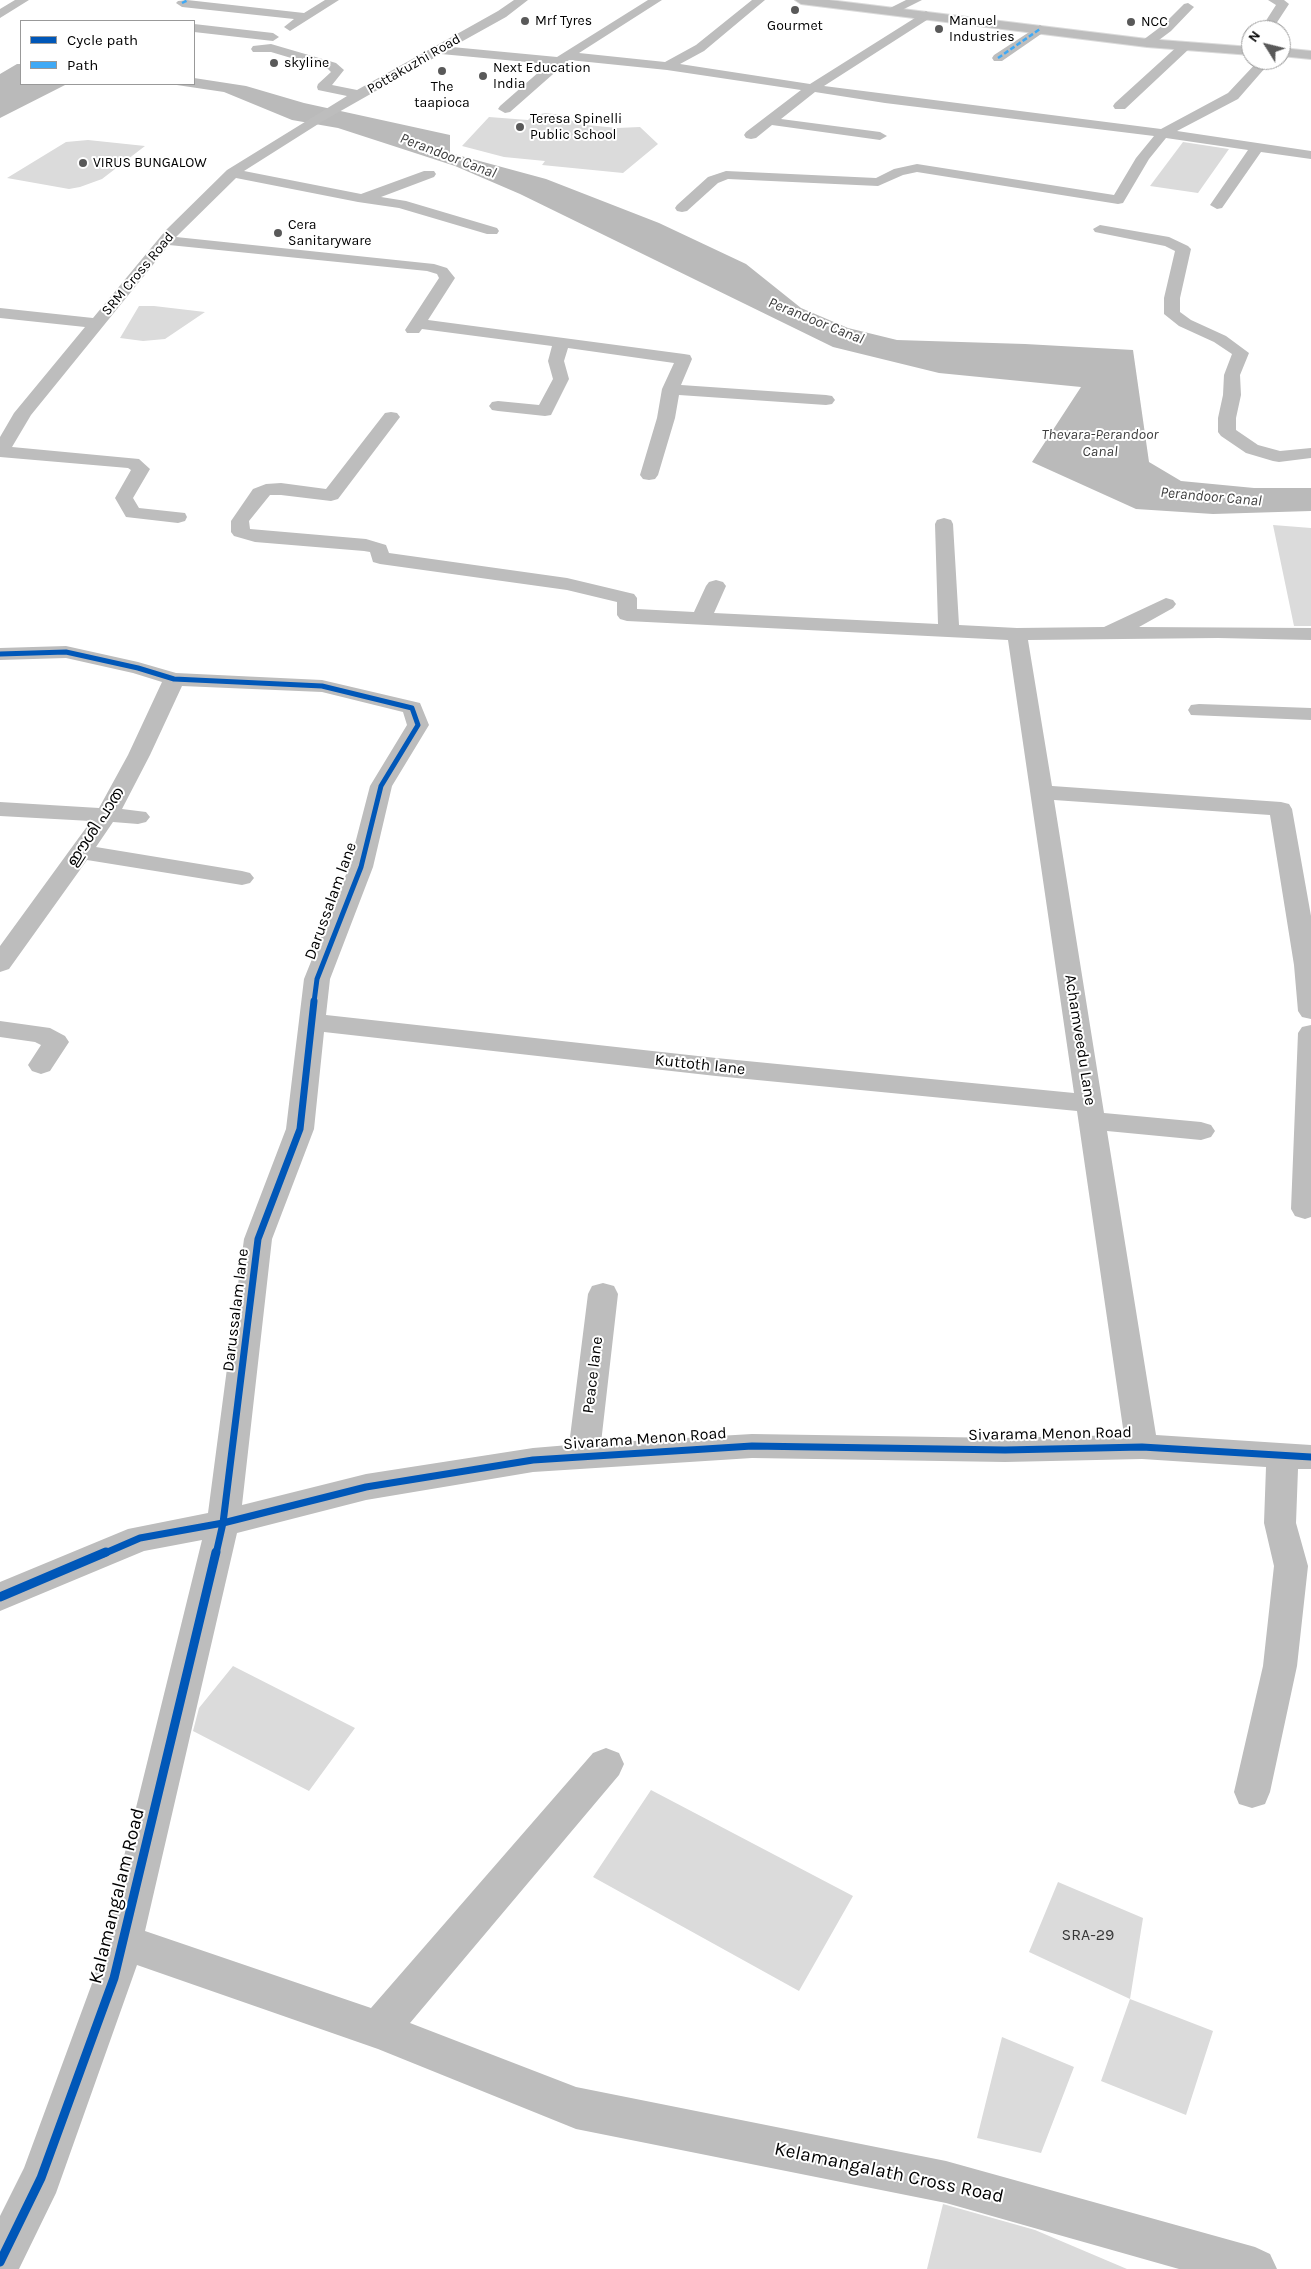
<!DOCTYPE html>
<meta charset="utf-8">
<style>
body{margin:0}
#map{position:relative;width:1311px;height:2269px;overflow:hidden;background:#fff;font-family:Karla,sans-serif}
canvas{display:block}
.legend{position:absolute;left:20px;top:20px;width:175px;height:65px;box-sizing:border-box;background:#fff;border:1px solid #999;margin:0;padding:6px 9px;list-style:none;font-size:15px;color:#000}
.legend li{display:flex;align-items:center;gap:10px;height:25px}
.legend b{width:25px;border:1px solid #999}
.north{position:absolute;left:1241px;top:20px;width:50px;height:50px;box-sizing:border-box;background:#fff;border:1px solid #999;border-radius:50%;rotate:306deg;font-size:14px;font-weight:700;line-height:20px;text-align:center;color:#000}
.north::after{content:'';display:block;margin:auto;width:18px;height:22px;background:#595959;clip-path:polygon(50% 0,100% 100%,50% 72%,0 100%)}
</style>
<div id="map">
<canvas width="1311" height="2269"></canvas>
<ul class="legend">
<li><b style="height:6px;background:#0057b8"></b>Cycle path</li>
<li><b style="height:6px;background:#3fa9f5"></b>Path</li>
</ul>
<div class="north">N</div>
</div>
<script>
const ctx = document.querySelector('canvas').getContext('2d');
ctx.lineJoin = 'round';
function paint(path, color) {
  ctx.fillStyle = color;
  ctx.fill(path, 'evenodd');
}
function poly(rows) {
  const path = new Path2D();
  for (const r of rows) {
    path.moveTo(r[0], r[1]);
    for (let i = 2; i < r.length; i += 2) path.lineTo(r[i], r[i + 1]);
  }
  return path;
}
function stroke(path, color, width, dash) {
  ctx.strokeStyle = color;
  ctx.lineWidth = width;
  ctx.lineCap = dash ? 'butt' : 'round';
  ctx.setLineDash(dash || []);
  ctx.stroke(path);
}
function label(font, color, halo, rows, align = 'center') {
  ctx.font = font + ' Karla,"Noto Sans Malayalam",sans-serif';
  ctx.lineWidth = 4;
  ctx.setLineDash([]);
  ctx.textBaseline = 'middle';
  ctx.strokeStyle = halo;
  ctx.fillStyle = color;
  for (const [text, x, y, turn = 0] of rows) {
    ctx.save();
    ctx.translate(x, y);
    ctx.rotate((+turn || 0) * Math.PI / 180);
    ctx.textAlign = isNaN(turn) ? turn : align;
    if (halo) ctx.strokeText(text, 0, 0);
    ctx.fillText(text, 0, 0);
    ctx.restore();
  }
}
paint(poly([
 [17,64,21,64,21,84,67,84,0,118,0,74],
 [194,78,246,86,304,103,450,135,450,153,546,179,659,223,746,264,801,308,848,328,897,340,1025,344,1133,350,1149,462,1181,481,1254,488,1311,488,1311,511,1213,514,1136,509,1032,462,1081,387,939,373,833,347,520,194,455,166,338,128,292,120,224,92,170,84,194,84]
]), '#bababa');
paint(poly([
 [545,113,563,115,577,124,617,128,640,127,658,144,623,173,542,165,545,161,504,157,462,146,489,117,528,120,532,116],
 [88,140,145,146,102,179,80,187,69,189,7,178,66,142],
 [1183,142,1229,149,1198,193,1150,186],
 [139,306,154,306,205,312,165,339,143,341,120,338],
 [1273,525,1311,528,1311,626,1294,626],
 [233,1666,355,1728,309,1791,193,1731,199,1708],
 [651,1790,853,1896,799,1991,593,1877],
 [1058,1882,1143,1918,1130,1999,1029,1952],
 [1130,1999,1213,2031,1186,2115,1101,2081],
 [1002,2037,1074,2067,1041,2153,977,2138],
 [943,2204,1035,2230,1127,2269,927,2269]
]), '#dbdbdb');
const major = poly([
 [795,0,829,0,1147,39,1251,47,1251,55,1147,47,801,4,795,0],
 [1281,48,1311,51,1311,59,1281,56,1281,48]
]);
stroke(major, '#dbdbdb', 2);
paint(poly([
 [15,0,29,0,0,18,0,9,15,0],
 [187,0,304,13,325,0,339,0,290,31,284,27,294,19,182,7,176,3,178,1,187,0],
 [514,0,528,0,506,17,452,47,557,57,648,0,662,0,579,53,665,62,696,45,752,0,765,0,704,51,680,64,810,84,926,11,932,15,930,18,824,86,1161,129,1228,93,1259,60,1272,60,1238,99,1177,131,1311,151,1311,159,1261,152,1222,208,1217,209,1210,205,1248,150,1166,138,1149,159,1123,203,1118,204,917,172,903,175,878,186,728,179,718,183,687,211,682,212,677,211,675,208,677,205,708,177,726,171,876,178,894,169,917,164,1114,195,1136,158,1154,136,885,103,815,92,781,119,880,132,887,136,880,140,772,125,756,138,751,139,746,138,744,135,746,132,801,90,667,70,569,60,510,112,505,113,498,109,500,106,548,64,441,54,323,121,244,171,361,194,424,171,434,171,436,174,434,177,381,197,406,201,497,228,499,231,497,234,487,234,399,208,358,202,236,178,176,237,434,264,447,268,455,278,428,320,684,354,690,355,692,359,681,385,826,395,832,396,835,400,832,404,826,405,679,395,675,418,658,475,655,479,649,480,643,479,640,475,657,418,662,389,674,363,568,348,564,361,569,379,551,415,545,416,498,411,492,410,489,406,492,402,498,401,539,405,553,379,548,361,552,346,422,329,419,333,407,333,405,330,439,278,437,274,427,271,169,245,31,415,12,447,139,459,150,469,133,498,139,508,185,513,187,517,185,521,178,523,126,517,115,498,131,470,128,468,0,457,0,437,14,413,85,327,0,318,0,308,93,318,166,230,227,170,347,96,318,90,317,87,318,84,331,72,328,69,271,52,253,52,251,49,253,46,271,44,336,63,344,70,332,85,357,90,498,11,514,0],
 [906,0,922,0,896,13,888,13,886,10,906,0],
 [1268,0,1284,0,1289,4,1272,30,1260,30,1276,5,1268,0],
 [1188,3,1194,7,1171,31,1151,46,1143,46,1141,43,1143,40,1163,25,1184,4,1188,3],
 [194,24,273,33,279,37,273,41,194,32,194,24],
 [1040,25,1046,29,1044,32,1002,61,994,61,992,58,994,55,1040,25],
 [1185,42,1189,43,1191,46,1189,49,1125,109,1115,109,1113,106,1115,103,1181,43,1185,42],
 [1100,225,1169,237,1188,246,1191,249,1180,298,1180,312,1191,320,1226,336,1249,353,1240,375,1241,395,1236,418,1236,430,1258,445,1280,451,1311,448,1311,458,1279,462,1273,461,1246,453,1221,436,1218,432,1218,418,1223,395,1224,375,1232,354,1214,342,1179,326,1164,314,1164,298,1175,251,1165,246,1095,232,1093,229,1100,225],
 [391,412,397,413,400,417,338,499,331,501,281,495,270,495,249,521,250,529,366,539,386,545,389,553,567,578,634,594,637,598,637,609,694,612,706,586,709,582,716,580,723,582,726,586,714,613,938,624,935,524,937,520,944,518,951,520,953,524,959,625,1017,628,1104,627,1166,598,1173,600,1176,604,1173,608,1139,627,1311,628,1311,640,1218,638,1028,640,1052,786,1281,802,1289,804,1292,809,1311,916,1311,1019,1302,1017,1298,1011,1294,965,1270,815,1054,800,1104,1113,1201,1122,1211,1125,1215,1131,1211,1137,1201,1140,1107,1131,1156,1435,1311,1445,1311,1469,1298,1469,1296,1523,1308,1566,1297,1666,1270,1792,1265,1804,1252,1808,1239,1804,1234,1792,1263,1666,1274,1566,1264,1523,1266,1467,1142,1459,1005,1462,752,1458,533,1472,366,1500,237,1533,145,1931,371,2008,593,1753,606,1748,619,1753,624,1764,619,1775,410,2023,576,2087,946,2161,1255,2247,1270,2254,1277,2269,1179,2269,946,2203,576,2129,378,2049,137,1965,56,2193,19,2269,0,2269,0,2216,24,2168,94,1978,202,1540,144,1551,0,1611,0,1582,128,1529,208,1513,244,1239,286,1129,304,979,349,867,370,786,407,725,403,712,322,692,182,686,150,755,122,809,146,812,150,817,146,822,138,824,113,822,96,847,242,871,250,873,254,878,250,883,242,885,87,860,9,969,0,972,0,946,91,821,0,816,0,802,99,808,128,755,162,682,133,673,66,658,0,660,0,648,66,646,138,662,176,673,322,680,420,703,429,725,392,786,373,867,330,979,326,1015,716,1058,1074,1093,1008,640,627,621,620,619,617,615,617,602,567,590,380,564,373,562,370,552,364,551,255,542,234,536,231,532,231,521,253,489,266,484,281,483,326,489,385,413,391,412],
 [324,1032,716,1076,1077,1111,1124,1435,1005,1438,752,1434,601,1443,618,1294,614,1286,603,1283,592,1286,588,1294,569,1445,533,1448,366,1474,242,1505,272,1239,314,1129,324,1032],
 [1199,704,1311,708,1311,720,1191,715,1188,710,1191,705,1199,704],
 [0,1021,50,1028,65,1036,69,1042,50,1071,41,1074,32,1071,28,1065,41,1045,35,1042,0,1037,0,1021],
 [1311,1025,1311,1217,1305,1219,1295,1216,1291,1209,1298,1033,1302,1027,1311,1025]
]), '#bdbdbd');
paint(major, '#bdbdbd');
stroke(poly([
 [182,3,188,0],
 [998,58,1040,29]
]), '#3fa9f5', 2.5, [5, 2.5]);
stroke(poly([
 [0,654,66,652,138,668,174,679,322,686,412,708,418,725,381,786,361,867,317,979,314,1002]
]), '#0057b8', 5);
stroke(poly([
 [103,1554,140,1538,223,1523,366,1487,533,1460,752,1446,1005,1450,1142,1447,1311,1457],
 [216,1554,223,1523,258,1239,300,1129,314,1001]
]), '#0057b8', 7);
stroke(poly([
 [0,1597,106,1552],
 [0,2262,41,2178,114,1978,216,1552]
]), '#0057b8', 9);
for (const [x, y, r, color] of [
 [795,10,5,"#595959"],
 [525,21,5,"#595959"],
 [1131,22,5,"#595959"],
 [939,29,5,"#595959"],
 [274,63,5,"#595959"],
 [442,71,5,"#595959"],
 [483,76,5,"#595959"],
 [520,127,5,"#595959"],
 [83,163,5,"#595959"],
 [278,233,5,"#595959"]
]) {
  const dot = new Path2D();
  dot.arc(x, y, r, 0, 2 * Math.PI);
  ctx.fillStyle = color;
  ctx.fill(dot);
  stroke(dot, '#fff', 2);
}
label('14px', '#000', '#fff', [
 ["Mrf Tyres",535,21],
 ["Manuel",949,21],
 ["Industries",949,37],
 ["NCC",1141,22],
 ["Gourmet",795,26,"center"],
 ["skyline",284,63],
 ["Next Education",493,68],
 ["India",493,84],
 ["The",442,87,"center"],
 ["taapioca",442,103,"center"],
 ["Teresa Spinelli",530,119],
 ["Public School",530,135],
 ["VIRUS BUNGALOW",93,163],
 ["Cera",288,225],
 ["Sanitaryware",288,241]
], 'left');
label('14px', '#000', '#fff', [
 ["Pottakuzhi Road",414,64,-30],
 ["SRM Cross Road",138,274,-50]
]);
label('italic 15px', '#3d3d3d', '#fff', [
 ["Perandoor Canal",448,156,21],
 ["Perandoor Canal",816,321,22],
 ["Thevara-Perandoor",1100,435],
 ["Canal",1100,452],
 ["Perandoor Canal",1211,497,5]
]);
label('16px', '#000', '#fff', [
 ["ഈശി പാത",96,827,-57],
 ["Darussalam lane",331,901,-70],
 ["Achamveedu Lane",1080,1040,81],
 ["Kuttoth lane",700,1065,6],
 ["Darussalam lane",236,1310,-83],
 ["Peace lane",593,1375,-83],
 ["Sivarama Menon Road",1050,1434,-1],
 ["Sivarama Menon Road",645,1439,-4]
]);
label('16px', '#373737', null, [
 ["SRA-29",1088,1935]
]);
label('19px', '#000', '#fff', [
 ["Kalamangalam Road",117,1896,-76],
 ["Kelamangalath Cross Road",889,2173,12]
]);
</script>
